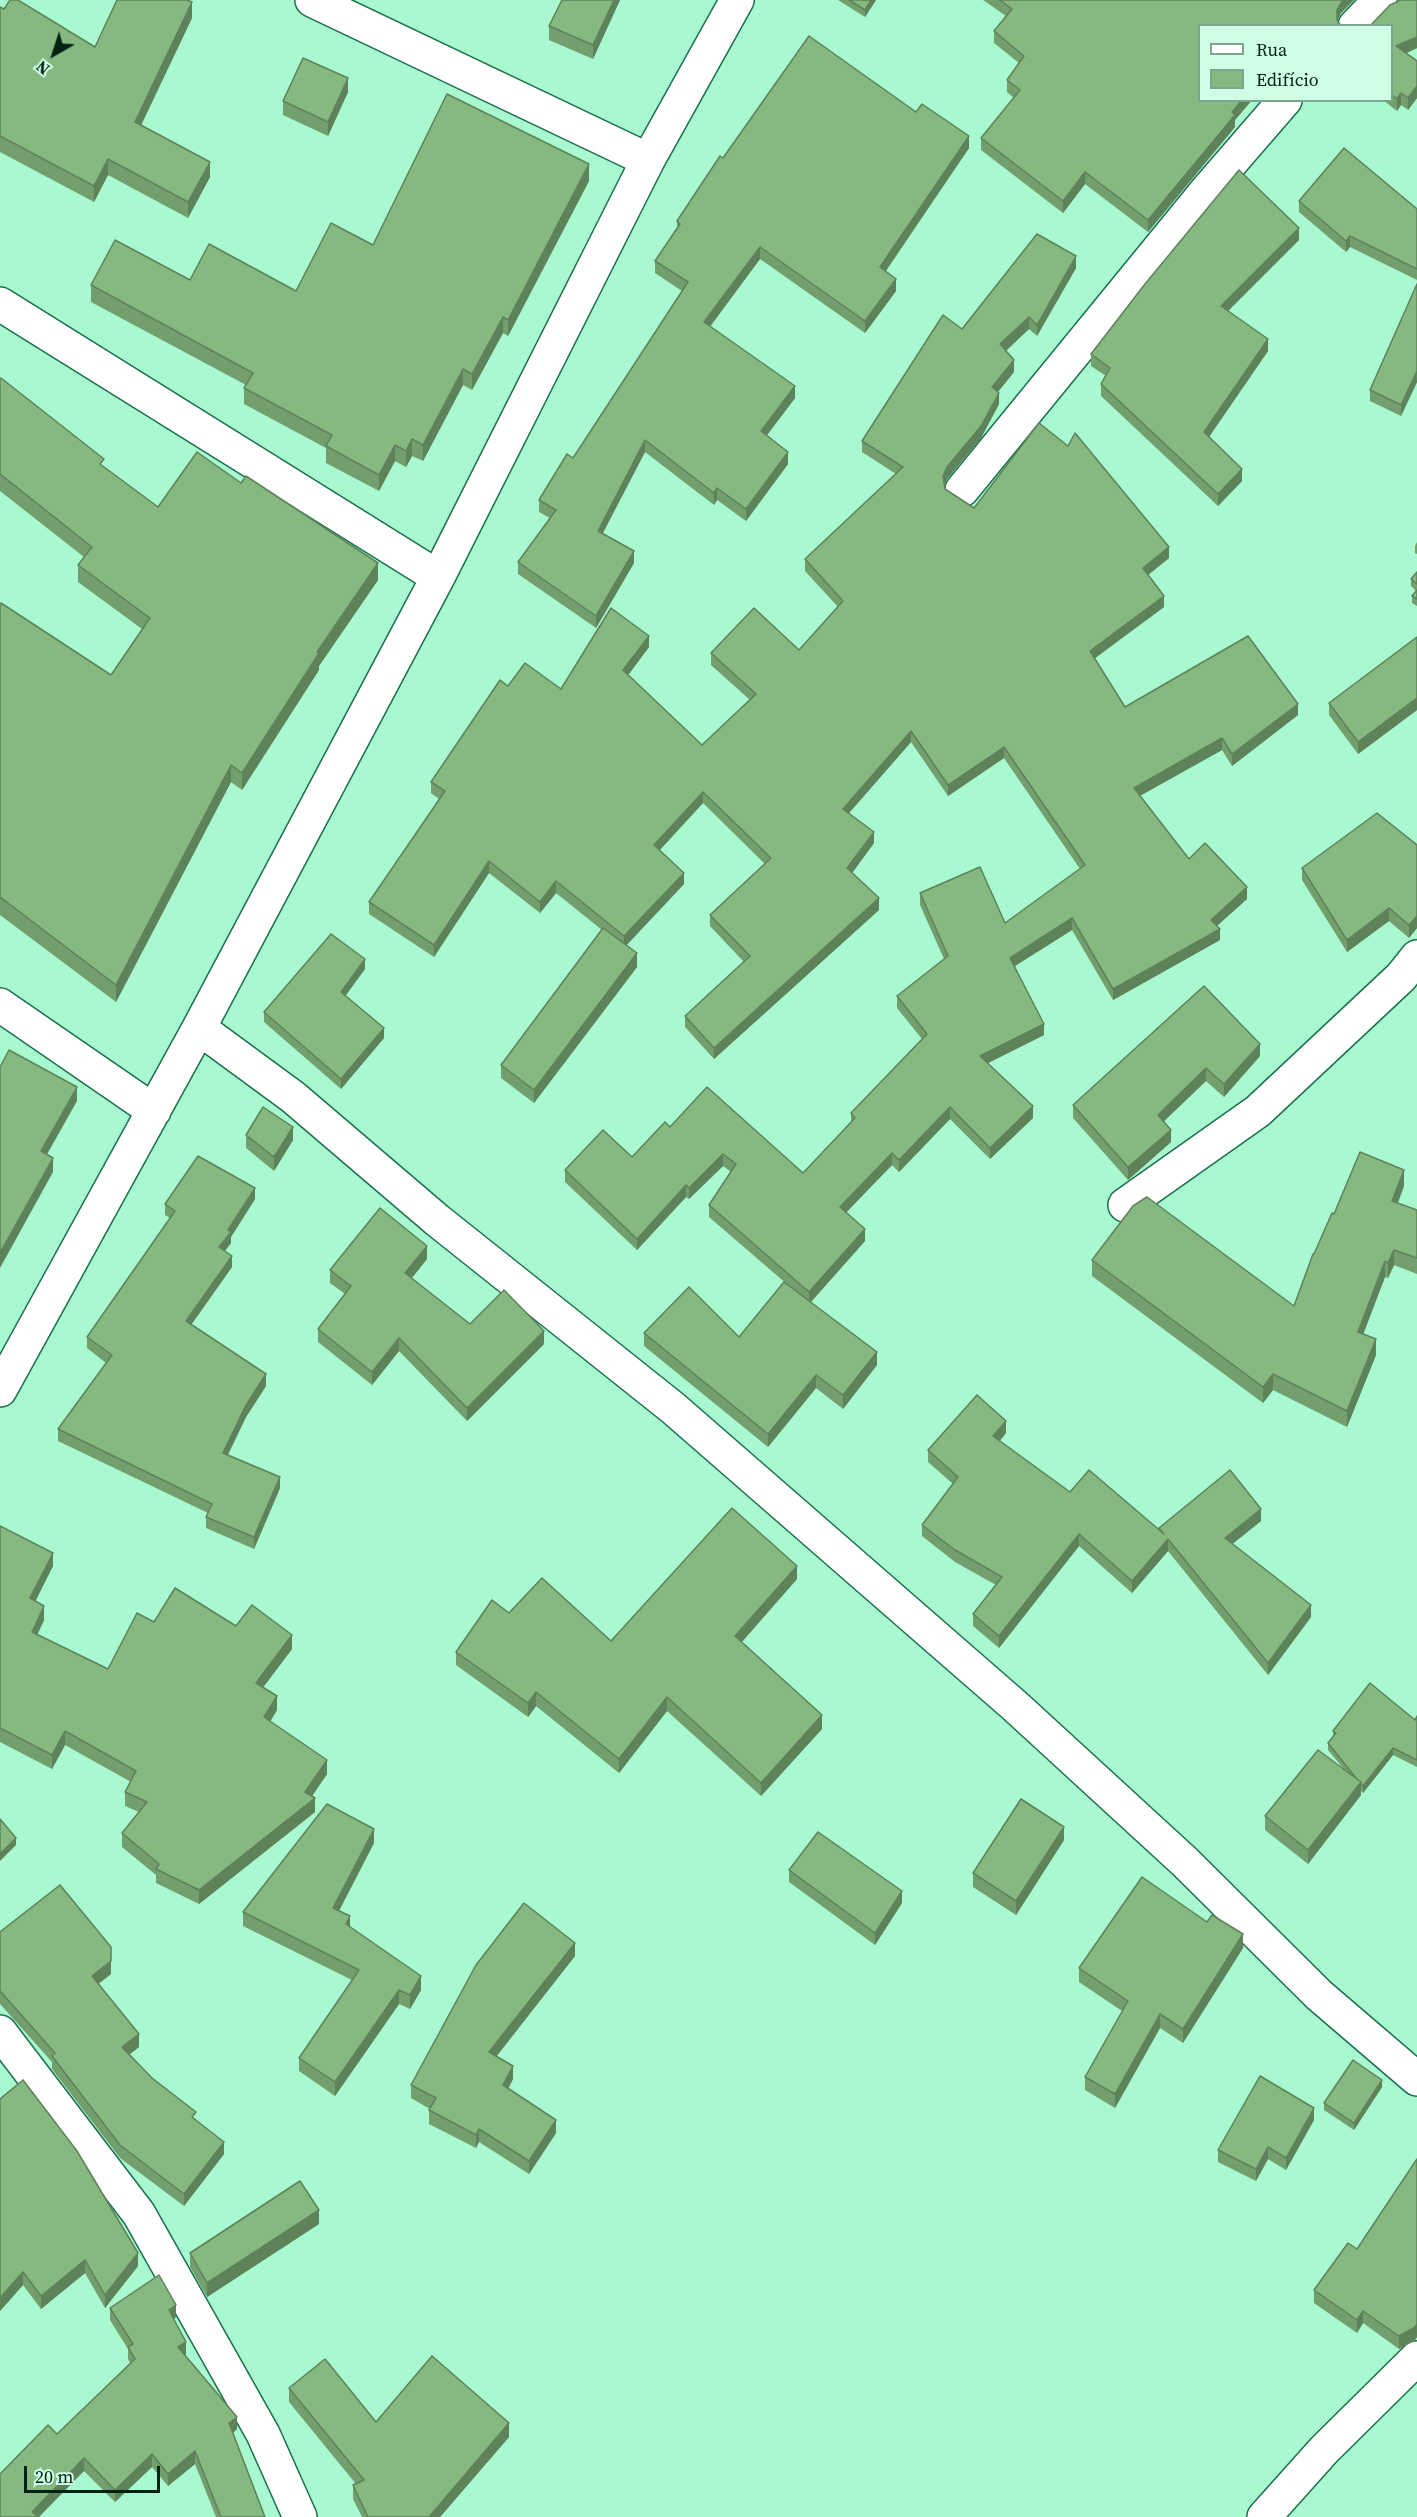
<!DOCTYPE html>
<meta charset="utf-8">
<style>
body{margin:0}
#map{position:relative;width:1417px;height:2517px;overflow:hidden;background:#a8f8d0;font-family:"Source Serif 4",serif}
canvas{display:block}
.legend{position:absolute;left:1198px;top:24px;width:195px;height:78px;box-sizing:border-box;background:#cffee5;border:2px solid #7ca691;margin:0;padding:8px 10px;list-style:none;font-size:18px;color:#002214}
.legend li{display:flex;align-items:center;gap:12px;height:30px}
.legend b{width:30px;border:2px solid #7ca691}
.north{position:absolute;left:24px;top:24px;width:60px;height:60px;-webkit-text-stroke:4px #cffee5;paint-order:stroke;rotate:219deg;font-size:16px;font-weight:700;line-height:24px;text-align:center;color:#002214}
.north::after{content:'';display:block;margin:auto;width:21px;height:27px;background:#002214;clip-path:polygon(50% 0,100% 100%,50% 72%,0 100%)}
.scale{position:absolute;left:24px;top:2466px;width:136px;height:27px;box-sizing:border-box;border:3px solid #002214;border-top:0;padding-left:8px;font-size:18px;line-height:21px;white-space:nowrap;color:#002214;-webkit-text-stroke:4px #cffee5;paint-order:stroke}
</style>
<div id="map">
<canvas width="1417" height="2517"></canvas>
<ul class="legend">
<li><b style="height:8px;background:#fff"></b>Rua</li>
<li><b style="height:16px;background:#86b980"></b>Edifício</li>
</ul>
<div class="north">N</div>
<div class="scale">20 m</div>
</div>
<script>
const ctx = document.querySelector('canvas').getContext('2d');
ctx.lineJoin = 'round';
function poly(rows) {
  const path = new Path2D();
  for (const r of rows) {
    path.moveTo(r[0], r[1]);
    for (let i = 2; i < r.length; i += 2) path.lineTo(r[i], r[i + 1]);
  }
  return path;
}
function stroke(path, color, width, dash) {
  ctx.strokeStyle = color;
  ctx.lineWidth = width;
  ctx.lineCap = dash ? 'butt' : 'round';
  ctx.setLineDash(dash || []);
  ctx.stroke(path);
}
function paint(path, color) {
  ctx.fillStyle = color;
  ctx.fill(path, 'evenodd');
}
const minor = poly([
 [312,0,648,160],
 [1355,26,1380,0],
 [0,304,438,577],
 [962,490,1208,189,1285,100],
 [0,1005,154,1111],
 [199,1028,293,1097,437,1220,673,1408,1015,1706,1185,1862,1319,1995,1417,2079],
 [1125,1205,1258,1111,1401,977,1417,957],
 [0,1390,199,1028,438,577,648,160,737,0],
 [0,2032,139,2214,263,2434,300,2517],
 [1264,2517,1324,2450,1417,2358]
]);
stroke(minor, '#1a6f4d', 36);
stroke(minor, '#fff', 33);
paint(poly([
 [562,0,620,0,593,59,549,40,549,26],
 [838,0,876,0,865,17],
 [983,0,1354,0,1341,13,1200,26,1200,100,1252,100,1235,120,1235,127,1148,232,1085,184,1063,213,981,150,981,138,1014,98,1007,92,1007,80,1019,63,994,43,994,31,1006,16],
 [0,7,4,9,95,47,192,18,141,125,210,177,188,218,108,175,94,202,0,152],
 [1392,26,1417,48,1406,53,1417,61,1417,98,1408,110,1401,105,1397,111,1383,100,1392,100],
 [348,92,328,136,283,115,283,101],
 [916,112,969,148,886,271,896,291,865,333,760,259,710,327,795,398,767,435,788,464,746,521,717,500,714,505,645,452,603,533,634,563,596,628,518,574,518,562,550,518,539,512,539,500,573,458,682,291,655,273,655,261,677,228,677,221,723,158],
 [589,181,508,336,503,333,472,390,463,385,423,461,412,456,406,467,395,461,379,491,326,463,326,448,244,404,244,388,246,385,91,302,91,285,190,280,296,291,373,245],
 [1299,201,1417,209,1417,280,1350,247,1346,252,1299,212],
 [1299,240,1228,311,1268,351,1209,437,1242,481,1218,506,1101,396,1101,384,1106,376,1091,366,1091,354],
 [1076,268,1037,336,1029,329,1006,351,1014,372,998,392,999,404,981,438,947,479,945,485,945,489,974,508,1169,558,1148,575,1164,607,1094,658,1125,707,1298,715,1232,766,1222,750,1140,796,1189,859,1247,899,1217,926,1220,940,1113,1000,1072,930,1015,966,1044,1035,988,1063,1033,1118,990,1159,950,1119,899,1172,892,1165,846,1212,865,1241,811,1302,877,1365,843,1409,816,1388,768,1447,644,1346,644,1333,739,1337,788,1285,709,1217,709,1205,731,1172,723,1166,689,1199,686,1197,637,1250,565,1182,565,1170,632,1157,670,1127,803,1173,851,1122,851,1113,922,1039,897,1008,897,996,944,959,920,905,920,893,1005,923,1080,869,1004,758,948,796,911,742,849,813,874,843,852,873,879,910,714,1059,685,1027,685,1016,744,962,710,926,710,915,765,864,703,803,660,850,684,884,626,945,637,967,534,1103,501,1078,501,1065,602,930,556,893,540,913,489,873,434,957,369,914,369,902,439,799,431,793,431,782,508,686,561,689,649,647,628,675,702,745,750,700,711,665,711,653,799,650,838,607,805,571,805,559,896,474,862,452,862,441,962,329],
 [1417,284,1417,382,1401,416,1370,401,1370,390],
 [0,379,104,467,158,507,378,580,319,666,319,670,242,790,231,782,116,1002,0,915,0,606,111,675,142,629,78,582,78,565,84,557,0,491],
 [1417,542,1417,554,1415,553,1415,546],
 [1417,572,1417,606,1412,603,1412,596,1416,591,1411,586,1411,579],
 [1417,637,1417,710,1358,754,1329,715,1329,703],
 [1417,845,1417,928,1409,938,1389,921,1347,952,1302,880,1302,868],
 [365,969,345,995,384,1038,341,1089,264,1022,264,1012],
 [1204,986,1260,1056,1224,1097,1206,1081,1164,1121,1171,1142,1128,1180,1073,1118,1073,1105],
 [246,1135,293,1140,274,1171,246,1148],
 [1404,1186,1398,1203,1417,1210,1417,1274,1394,1265,1388,1278,1385,1277,1363,1334,1376,1355,1347,1427,1273,1390,1263,1403,1092,1276,1092,1260,1294,1306,1314,1254,1334,1214],
 [255,1199,231,1237,231,1243,225,1251,232,1267,191,1325,266,1386,246,1417,228,1455,280,1488,254,1549,206,1528,206,1517,208,1513,58,1441,58,1429,106,1363,87,1348,87,1337,170,1218,165,1215,165,1204],
 [427,1259,412,1278,470,1324,544,1344,467,1421,399,1351,372,1385,318,1342,318,1329,345,1294,330,1283,330,1270],
 [1006,1433,1000,1441,1070,1492,1159,1530,1159,1528,1261,1521,1232,1544,1311,1617,1268,1675,1168,1551,1132,1593,1079,1546,999,1648,973,1626,973,1614,996,1585,955,1562,922,1536,922,1525,953,1484,928,1462,928,1450],
 [0,1526,53,1566,35,1601,44,1620,37,1635,108,1669,154,1622,236,1626,292,1649,263,1687,277,1710,270,1722,327,1774,312,1796,315,1812,199,1904,156,1883,156,1875,122,1847,122,1833,139,1812,125,1806,125,1792,131,1782,65,1745,52,1769,0,1742],
 [797,1579,741,1642,822,1729,761,1796,667,1711,619,1773,536,1706,528,1717,456,1665,456,1652,509,1613,611,1641],
 [1417,1716,1417,1767,1393,1755,1363,1793,1361,1791,1361,1795,1308,1864,1265,1830,1265,1816,1343,1768,1328,1750,1328,1743,1333,1737,1333,1731,1415,1720],
 [1064,1840,1016,1915,973,1887,973,1873],
 [374,1843,339,1911,350,1927,421,1990,410,2009,399,2004,335,2096,299,2071,299,2058,352,1980,243,1926,243,1912],
 [789,1870,902,1903,875,1945,789,1882],
 [0,1932,111,1974,98,1984,139,2047,129,2055,152,2078,196,2120,224,2154,184,2206,120,2158,52,2069,52,2062,0,2004],
 [1243,1948,1183,2043,1160,2028,1115,2108,1085,2090,1085,2077,1122,2011,1079,1982,1079,1968],
 [575,1956,496,2056,513,2079,508,2089,556,2133,529,2174,479,2142,476,2148,429,2124,429,2110,430,2109,411,2098,411,2085],
 [1382,2087,1354,2130,1324,2110,1324,2103],
 [0,2099,138,2266,105,2308,85,2273,41,2309,23,2285,0,2311],
 [1314,2120,1286,2170,1268,2159,1256,2181,1218,2162,1218,2150],
 [1417,2159,1417,2337,1415,2340,1399,2349,1363,2323,1357,2333,1314,2303,1314,2290,1357,2249],
 [319,2224,207,2297,190,2267,190,2253],
 [110,2308,176,2317,174,2319,186,2354,185,2355,237,2429,233,2433,265,2517,216,2517,195,2464,168,2486,152,2467,115,2502,84,2471,57,2434,130,2363,128,2359,128,2349,110,2320],
 [289,2388,376,2422,509,2437,440,2517,362,2517,353,2499,353,2485,356,2484,289,2402]
]), '#739f6e');
paint(poly([
 [614,0,620,0,593,59,593,45],
 [871,0,876,0,865,17,865,10],
 [1343,0,1354,0,1341,13,1337,22,1337,10],
 [192,2,192,18,135,138,135,122],
 [1417,37,1417,48,1396,58,1396,46],
 [348,78,348,92,328,136,328,122],
 [1417,86,1417,98,1408,110,1408,98],
 [1401,93,1401,105,1397,111,1397,99],
 [1242,100,1252,100,1235,120,1235,127,1148,232,1148,220],
 [969,136,969,148,880,279,880,267],
 [108,159,108,175,94,202,94,186],
 [210,162,210,177,188,218,188,202],
 [589,164,589,181,508,336,508,320],
 [1085,172,1085,184,1063,213,1063,201],
 [1299,228,1299,240,1221,318,1221,306],
 [1350,236,1350,247,1346,252,1346,241],
 [760,247,760,259,704,334,704,322],
 [1076,256,1076,268,1037,336,1037,325],
 [896,279,896,291,865,333,865,321],
 [503,317,503,333,472,390,472,374],
 [1029,317,1029,329,1000,356,1000,344],
 [1268,339,1268,351,1204,444,1204,432],
 [1014,360,1014,372,992,399,992,387],
 [463,369,463,385,423,461,423,445],
 [1417,371,1417,382,1401,416,1401,405],
 [795,386,795,398,761,443,761,431],
 [999,393,999,404,981,438,947,479,943,488,943,476,947,467],
 [412,439,412,456,406,467,406,451],
 [645,440,645,452,598,542,598,531],
 [395,445,395,461,379,491,379,475],
 [788,452,788,464,746,521,746,509],
 [1242,469,1242,481,1218,506,1218,494],
 [717,488,717,500,714,505,714,493],
 [1169,547,1169,558,1143,579,1143,568],
 [634,551,634,563,596,628,596,616],
 [378,563,378,580,319,666,319,670,242,790,242,773,317,652],
 [1164,596,1164,607,1090,662,1090,651],
 [649,636,649,647,623,682,623,670],
 [1417,698,1417,710,1358,754,1358,742],
 [1298,704,1298,715,1232,766,1232,754],
 [911,731,911,742,843,820,843,809],
 [1222,738,1222,750,1134,799,1134,788],
 [1004,747,1004,758,948,796,948,785],
 [231,765,231,782,116,1002,116,985],
 [703,792,703,803,654,856,654,845],
 [874,832,874,843,847,880,847,868],
 [489,861,489,873,434,957,434,945],
 [684,873,684,884,624,948,624,936],
 [556,881,556,893,540,913,540,902],
 [1247,887,1247,899,1211,931,1211,920],
 [879,898,879,910,714,1059,714,1048],
 [1389,908,1389,921,1347,952,1347,940],
 [1417,916,1417,928,1409,938,1409,925],
 [1072,918,1072,930,1010,969,1010,958],
 [1220,929,1220,940,1113,1000,1113,989],
 [637,953,637,967,534,1103,534,1090],
 [365,959,365,969,341,1002,341,992],
 [1044,1024,1044,1035,980,1067,980,1056],
 [384,1028,384,1038,341,1089,341,1079],
 [1260,1044,1260,1056,1224,1097,1224,1084],
 [1206,1068,1206,1081,1158,1127,1158,1115],
 [77,1087,77,1101,41,1165,41,1151],
 [1033,1106,1033,1118,990,1159,990,1148],
 [950,1107,950,1119,899,1172,899,1160],
 [293,1127,293,1140,274,1171,274,1157],
 [1171,1130,1171,1142,1128,1180,1128,1167],
 [892,1153,892,1165,840,1219,840,1207],
 [723,1154,723,1166,689,1199,689,1188],
 [53,1158,53,1172,0,1268,0,1253],
 [1404,1170,1404,1186,1392,1217,1392,1201],
 [686,1185,686,1197,637,1250,637,1239],
 [255,1188,255,1199,231,1237,231,1243,219,1258,219,1247,228,1230],
 [865,1229,865,1241,809,1304,809,1292],
 [427,1246,427,1259,405,1286,405,1273],
 [1394,1250,1394,1265,1388,1278,1388,1263],
 [232,1256,232,1267,186,1332,186,1321],
 [1385,1261,1385,1277,1358,1348,1358,1332],
 [544,1331,544,1344,467,1421,467,1408],
 [399,1338,399,1351,372,1385,372,1372],
 [1376,1339,1376,1355,1347,1427,1347,1411],
 [877,1352,877,1365,843,1409,843,1395],
 [266,1374,266,1386,246,1417,223,1464,223,1453,246,1405],
 [1273,1374,1273,1390,1263,1403,1263,1387],
 [816,1375,816,1388,768,1447,768,1434],
 [1006,1421,1006,1433,993,1448,993,1436],
 [280,1477,280,1488,254,1549,254,1537],
 [1261,1509,1261,1521,1225,1550,1225,1538],
 [1079,1534,1079,1546,999,1648,999,1636],
 [1168,1539,1168,1551,1132,1593,1132,1581],
 [53,1553,53,1566,30,1612,30,1598],
 [797,1566,797,1579,735,1650,735,1636],
 [1311,1605,1311,1617,1268,1675,1268,1663],
 [44,1606,44,1620,32,1646,32,1632],
 [292,1635,292,1649,256,1697,256,1683],
 [536,1692,536,1706,528,1717,528,1703],
 [277,1696,277,1710,264,1731,264,1717],
 [667,1697,667,1711,619,1773,619,1759],
 [822,1715,822,1729,761,1796,761,1783],
 [65,1731,65,1745,52,1769,52,1755],
 [1393,1748,1393,1755,1363,1793,1363,1786],
 [327,1760,327,1774,306,1805,315,1798,315,1812,199,1904,199,1890,305,1792],
 [1361,1782,1361,1795,1308,1864,1308,1850],
 [1064,1827,1064,1840,1016,1915,1016,1901],
 [374,1829,374,1843,333,1922,333,1908],
 [16,1838,16,1845,0,1861,0,1854],
 [902,1891,902,1903,875,1945,875,1933],
 [350,1916,350,1930,346,1924],
 [1243,1934,1243,1948,1183,2043,1183,2029],
 [575,1943,575,1956,489,2066,489,2052],
 [111,1961,111,1974,92,1989,92,1976],
 [421,1976,421,1990,410,2009,410,1995],
 [399,1990,399,2004,335,2096,335,2082],
 [1160,2014,1160,2028,1115,2108,1115,2094],
 [139,2034,139,2047,122,2060,122,2047],
 [513,2066,513,2079,503,2098,503,2085],
 [1382,2080,1382,2087,1354,2130,1354,2123],
 [1314,2108,1314,2120,1286,2170,1286,2158],
 [556,2120,556,2133,529,2174,529,2161],
 [479,2129,479,2142,476,2148,476,2135],
 [224,2142,224,2154,184,2206,184,2194],
 [1268,2147,1268,2159,1256,2181,1256,2169],
 [319,2210,319,2224,207,2297,207,2283],
 [138,2253,138,2266,105,2308,105,2295],
 [85,2260,85,2273,41,2309,41,2296],
 [23,2272,23,2285,0,2311,0,2298],
 [176,2305,176,2317,169,2322,169,2310],
 [1363,2311,1363,2323,1357,2333,1357,2320],
 [1417,2324,1417,2337,1415,2340,1399,2349,1399,2336],
 [186,2342,186,2354,178,2359,178,2347],
 [237,2417,237,2429,229,2436,229,2423],
 [509,2423,509,2437,440,2517,429,2517],
 [195,2451,195,2464,168,2486,168,2474],
 [152,2454,152,2467,115,2502,115,2490],
 [84,2458,84,2471,39,2517,32,2512]
]), '#5e825a');
const building = poly([
 [10,0,18,0,95,47,117,0,187,0,192,2,135,122,210,162,188,202,108,159,94,186,0,136,0,7,4,9,10,0],
 [562,0,614,0,593,45,549,26,562,0],
 [849,0,871,0,865,10,849,0],
 [1000,0,1343,0,1337,10,1337,20,1341,26,1200,26,1200,100,1242,100,1232,112,1235,115,1148,220,1085,172,1063,201,981,138,1020,90,1007,80,1024,56,994,31,1012,9,1000,0],
 [1401,0,1417,0,1417,37,1396,46,1417,61,1417,86,1408,98,1401,93,1397,99,1392,95,1392,26,1370,26,1390,5,1401,0],
 [809,36,916,112,922,104,969,136,880,267,896,279,865,321,760,247,704,322,795,386,761,431,788,452,746,509,717,488,714,493,645,440,598,531,634,551,596,616,518,562,556,510,539,500,567,454,573,458,688,282,655,261,680,224,677,221,720,156,723,158,809,36],
 [303,58,348,78,328,122,283,101,303,58],
 [447,94,589,164,508,320,503,317,472,374,463,369,423,445,412,439,406,451,395,445,379,475,326,446,332,435,244,388,253,373,91,285,115,240,190,280,209,244,296,291,331,223,373,245,447,94],
 [1344,148,1417,209,1417,269,1350,236,1346,241,1299,201,1344,148],
 [1239,170,1299,228,1221,306,1268,339,1204,432,1242,469,1218,494,1101,384,1110,368,1091,354,1145,284,1239,170],
 [1037,234,1076,256,1037,325,1029,317,1000,344,1014,360,992,387,999,393,981,426,947,467,943,476,945,489,974,508,1039,423,1068,446,1075,433,1169,547,1143,568,1164,596,1090,651,1125,707,1248,636,1298,704,1232,754,1222,738,1134,788,1189,859,1205,843,1247,887,1211,920,1220,929,1113,989,1072,918,1010,958,1044,1024,980,1056,1033,1106,990,1148,950,1107,899,1160,892,1153,840,1207,865,1229,809,1292,709,1205,736,1164,723,1154,689,1188,686,1185,637,1239,565,1170,603,1130,632,1157,665,1122,670,1127,707,1087,803,1173,855,1118,851,1113,927,1034,897,996,948,956,920,893,980,867,1005,923,1085,865,1004,747,948,785,911,731,843,809,874,832,847,868,879,898,714,1048,685,1016,750,956,710,915,771,858,703,792,654,845,684,873,624,936,556,881,540,902,489,861,434,945,369,902,445,791,431,782,500,680,508,686,525,663,561,689,611,608,649,636,623,670,702,745,756,694,711,653,754,608,799,650,843,601,805,559,903,467,862,441,943,315,962,329,1037,234],
 [1417,284,1417,371,1401,405,1370,390,1417,284],
 [1,378,104,459,100,464,158,507,197,452,241,483,246,476,378,563,317,652,319,653,242,773,231,765,116,985,0,897,0,606,1,603,111,675,150,618,78,565,92,547,0,474,0,379,1,378],
 [1417,572,1417,584,1411,579,1417,572],
 [1417,590,1417,599,1412,596,1417,590],
 [1417,637,1417,698,1358,742,1329,703,1417,637],
 [1377,813,1417,845,1417,916,1409,925,1389,908,1347,940,1302,868,1377,813],
 [603,928,637,953,534,1090,501,1065,603,928],
 [331,934,365,959,341,992,384,1028,341,1079,264,1012,331,934],
 [1204,986,1260,1044,1224,1084,1206,1068,1158,1115,1171,1130,1128,1167,1073,1105,1204,986],
 [9,1050,77,1087,41,1151,53,1158,0,1253,0,1067,9,1050],
 [263,1107,293,1127,274,1157,246,1135,263,1107],
 [1360,1152,1404,1170,1392,1201,1417,1210,1417,1258,1394,1250,1388,1263,1385,1261,1358,1332,1376,1339,1347,1411,1273,1374,1263,1387,1092,1260,1133,1206,1147,1197,1294,1306,1313,1254,1314,1254,1332,1213,1334,1214,1360,1152],
 [198,1156,255,1188,228,1230,231,1232,219,1247,232,1256,186,1321,266,1374,246,1405,223,1453,280,1477,254,1537,206,1517,212,1504,58,1429,112,1355,87,1337,175,1211,165,1204,198,1156],
 [380,1208,427,1246,405,1273,470,1324,504,1290,544,1331,467,1408,399,1338,372,1372,318,1329,351,1286,330,1270,380,1208],
 [784,1282,877,1352,843,1395,816,1375,768,1434,644,1333,689,1287,739,1337,784,1282],
 [977,1395,1006,1421,993,1436,1070,1492,1089,1470,1164,1534,1159,1528,1230,1470,1261,1509,1225,1538,1311,1605,1268,1663,1168,1539,1132,1581,1079,1534,999,1636,973,1614,1002,1577,955,1550,922,1525,958,1477,928,1450,977,1395],
 [732,1508,797,1566,735,1636,822,1715,761,1783,667,1697,619,1759,536,1692,528,1703,456,1652,492,1600,509,1613,542,1578,611,1641,732,1508],
 [0,1526,53,1553,30,1598,44,1606,32,1632,108,1669,137,1613,154,1622,175,1588,236,1626,252,1605,292,1635,256,1683,277,1696,264,1717,327,1760,305,1792,315,1798,199,1890,156,1869,159,1864,122,1833,147,1802,125,1792,136,1771,65,1731,52,1755,0,1728,0,1526],
 [1370,1683,1415,1720,1417,1716,1417,1760,1393,1748,1363,1786,1361,1784,1361,1782,1356,1778,1328,1743,1336,1733,1333,1731,1370,1683],
 [1318,1750,1361,1782,1308,1850,1265,1816,1318,1750],
 [1021,1799,1064,1827,1016,1901,973,1873,1021,1799],
 [327,1804,374,1829,333,1908,350,1916,346,1924,421,1976,410,1995,399,1990,335,2082,299,2058,359,1970,243,1912,327,1804],
 [0,1819,16,1838,0,1854,0,1819],
 [818,1832,902,1891,875,1933,789,1870,818,1832],
 [1142,1877,1207,1922,1212,1915,1243,1934,1183,2029,1160,2014,1115,2094,1085,2077,1128,2001,1079,1968,1142,1877],
 [60,1885,111,1947,111,1961,92,1976,139,2034,122,2047,152,2078,196,2112,192,2117,224,2142,184,2194,120,2145,52,2056,55,2053,0,1991,0,1932,60,1885],
 [524,1903,575,1943,489,2052,513,2066,503,2085,556,2120,529,2161,479,2129,476,2135,429,2110,436,2098,411,2085,476,1965,524,1903],
 [1353,2060,1382,2080,1354,2123,1324,2103,1353,2060],
 [1260,2076,1314,2108,1286,2158,1268,2147,1256,2169,1218,2150,1260,2076],
 [23,2080,77,2151,138,2253,105,2295,85,2260,41,2296,23,2272,0,2298,0,2099,23,2080],
 [1417,2159,1417,2324,1415,2327,1399,2336,1363,2311,1357,2320,1314,2290,1348,2243,1357,2249,1417,2159],
 [300,2181,319,2210,207,2283,190,2253,300,2181],
 [159,2275,176,2305,169,2310,186,2342,178,2347,237,2417,229,2423,265,2517,221,2517,195,2451,168,2474,152,2454,115,2490,84,2458,32,2512,39,2517,0,2517,0,2474,48,2425,57,2434,135,2359,128,2347,133,2344,110,2308,159,2275],
 [432,2356,509,2423,429,2517,368,2517,353,2485,364,2480,289,2388,325,2359,376,2422,432,2356]
]);
paint(building, '#86b980');
stroke(building, '#5e825a', 1.5);
</script>
